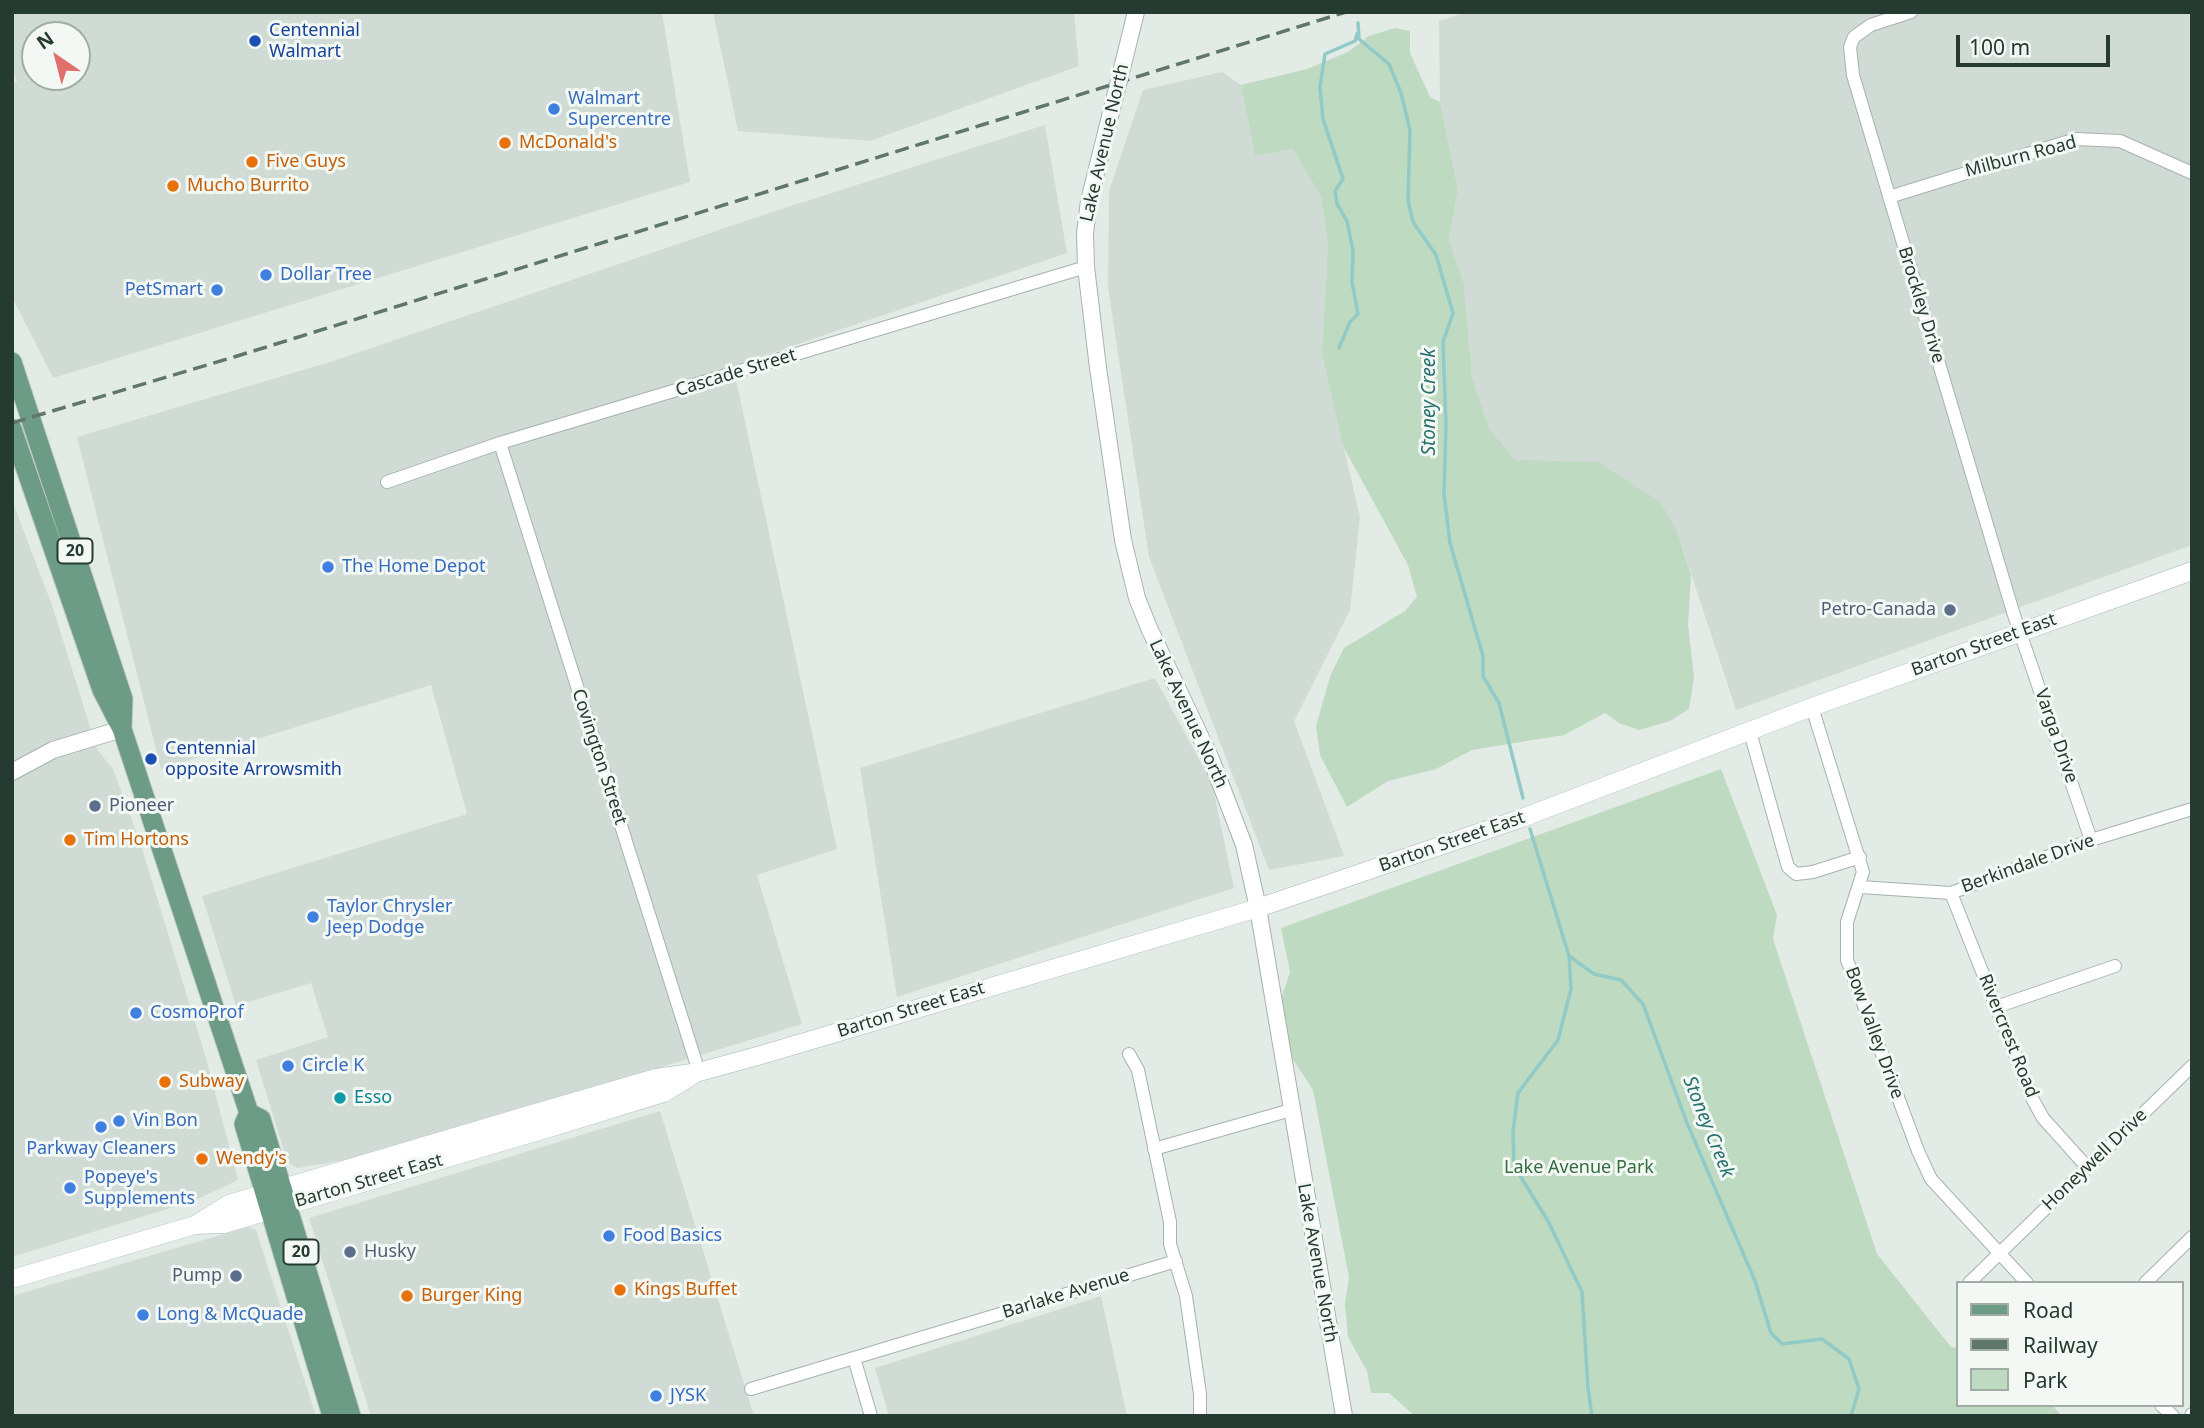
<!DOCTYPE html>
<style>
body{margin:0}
#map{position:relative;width:2204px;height:1428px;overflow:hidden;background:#e3ebe6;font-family:"Noto Sans",sans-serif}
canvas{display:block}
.frame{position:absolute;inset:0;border:14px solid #253a30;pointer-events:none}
.legend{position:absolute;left:1956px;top:1281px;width:228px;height:126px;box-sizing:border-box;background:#f3f8f5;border:2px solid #a1aca6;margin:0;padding:9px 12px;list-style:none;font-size:21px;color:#253a30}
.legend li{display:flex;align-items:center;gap:14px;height:35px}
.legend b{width:35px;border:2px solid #a1aca6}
.north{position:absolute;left:21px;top:21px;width:70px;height:70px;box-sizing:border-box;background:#f3f8f5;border:2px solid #a1aca6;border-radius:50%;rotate:325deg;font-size:19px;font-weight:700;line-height:28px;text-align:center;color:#253a30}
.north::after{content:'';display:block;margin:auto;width:24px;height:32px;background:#e2706a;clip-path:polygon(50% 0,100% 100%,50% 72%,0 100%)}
.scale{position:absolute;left:1956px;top:35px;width:154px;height:32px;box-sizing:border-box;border:4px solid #253a30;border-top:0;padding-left:9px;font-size:21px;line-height:24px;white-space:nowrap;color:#253a30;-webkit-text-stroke:5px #f3f8f5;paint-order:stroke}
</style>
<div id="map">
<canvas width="2204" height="1428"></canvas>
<div class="frame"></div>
<ul class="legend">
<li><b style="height:9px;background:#6d9c86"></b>Road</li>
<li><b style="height:9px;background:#5f766b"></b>Railway</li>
<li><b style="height:19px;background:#bedac0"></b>Park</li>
</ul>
<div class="north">N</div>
<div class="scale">100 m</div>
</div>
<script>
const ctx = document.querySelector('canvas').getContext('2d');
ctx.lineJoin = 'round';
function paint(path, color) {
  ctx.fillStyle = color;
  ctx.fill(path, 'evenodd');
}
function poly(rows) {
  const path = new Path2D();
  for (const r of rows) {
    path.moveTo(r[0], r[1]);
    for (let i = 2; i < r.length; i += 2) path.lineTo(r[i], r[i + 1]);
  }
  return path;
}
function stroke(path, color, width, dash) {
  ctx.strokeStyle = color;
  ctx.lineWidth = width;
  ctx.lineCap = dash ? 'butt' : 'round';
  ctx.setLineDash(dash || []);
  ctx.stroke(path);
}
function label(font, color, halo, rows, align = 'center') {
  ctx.font = font + ' "Noto Sans",sans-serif';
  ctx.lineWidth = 6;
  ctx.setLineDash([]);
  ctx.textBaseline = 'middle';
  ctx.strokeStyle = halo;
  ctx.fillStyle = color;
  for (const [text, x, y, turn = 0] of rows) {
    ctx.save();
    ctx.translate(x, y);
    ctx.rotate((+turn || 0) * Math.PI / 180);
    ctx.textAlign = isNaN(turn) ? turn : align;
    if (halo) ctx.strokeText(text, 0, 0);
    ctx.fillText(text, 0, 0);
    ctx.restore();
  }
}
paint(poly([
 [12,12,662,12,690,182,53,378,12,297,12,83,17,82,12,69],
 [35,35,77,35,77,77,35,77],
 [713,12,1074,12,1079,66,870,141,738,131],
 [1466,12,2192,12,2192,545,1736,710,1677,531,1547,463,1515,460,1489,428,1472,378,1464,284,1449,240,1458,190,1440,102,1439,21],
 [1222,72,1241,85,1255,156,1293,149,1321,197,1328,243,1322,354,1360,517,1350,610,1294,721,1344,856,1269,870,1149,557,1108,288,1109,191,1143,90],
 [1045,125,1067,253,733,366,837,849,757,875,802,1024,371,1156,297,1168,287,1161,256,1060,328,1037,311,983,236,1006,202,896,467,814,431,685,161,769,77,437,330,362,772,212],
 [12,500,53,608,97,749,113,769,140,842,206,1058,238,1180,196,1200,12,1257],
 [1155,678,1212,783,1234,888,897,997,860,768],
 [660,1111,754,1416,371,1416,309,1218],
 [248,1227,256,1230,316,1416,12,1416,12,1296],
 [1101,1296,1127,1416,889,1416,875,1368]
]), '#d1dbd5');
paint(poly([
 [1395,28,1410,31,1410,53,1430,97,1440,102,1458,190,1449,240,1464,284,1472,378,1489,428,1515,460,1598,462,1660,502,1677,531,1691,575,1688,624,1694,677,1689,709,1670,721,1639,730,1619,723,1605,713,1564,735,1472,750,1436,769,1388,781,1347,807,1320,755,1316,726,1331,674,1344,648,1405,611,1417,597,1408,565,1343,446,1322,354,1328,243,1321,197,1293,149,1255,156,1241,85,1307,69,1348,52,1369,36],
 [1721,769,1777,915,1773,939,1877,1254,1951,1347,1957,1348,1957,1405,2052,1405,2062,1416,1414,1415,1389,1393,1371,1393,1367,1371,1348,1337,1345,1304,1349,1277,1313,1090,1281,1041,1278,1008,1290,972,1281,928]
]), '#bedac0');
stroke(poly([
 [1358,23,1359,39,1389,64,1401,93,1410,130,1408,201,1413,222,1436,255,1453,313,1443,342,1446,425,1444,494,1450,543,1483,656,1483,676,1499,703,1523,798],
 [1339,348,1350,322,1358,314,1352,282,1353,251,1347,221,1337,204,1335,191,1343,179,1323,119,1320,87,1325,54,1355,41,1357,34],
 [1530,829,1569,956,1571,989,1558,1040,1518,1093,1513,1131,1514,1166,1548,1221,1582,1292,1588,1388,1592,1416],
 [1569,956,1594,974,1621,980,1643,1004,1687,1123,1755,1281,1771,1333,1782,1344,1822,1339,1849,1359,1859,1389,1851,1416]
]), '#91cac7', 3.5);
const minor = poly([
 [1911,12,1871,25,1854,37,1850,47,1853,75,2013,612,2091,840],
 [1889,197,2076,139,2120,141,2192,173],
 [500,443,699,1072],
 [387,482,500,443,1086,267],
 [1812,707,1863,872,1847,922,1847,960,1918,1151,1931,1179,2027,1283],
 [1750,732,1788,867,1796,874,1813,872,1860,857],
 [1860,887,1951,893,2091,840,2192,809],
 [1951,893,2033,1100,2043,1118,2086,1166],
 [1996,1007,2115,966],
 [1129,1054,1138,1070,1170,1222,1170,1244,1186,1296,1200,1394,1200,1416],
 [1154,1149,1291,1110],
 [1969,1283,2192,1066],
 [2145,1283,2192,1237],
 [854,1358,871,1416],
 [751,1389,1176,1261],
 [2161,1405,2173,1416],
 [2191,1416,2192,1414]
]);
const tertiary = poly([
 [1136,12,1089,201,1085,233,1086,267,1098,368,1123,540,1137,598,1149,628,1211,759,1244,845,1258,908,1344,1416],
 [12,772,53,750,122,729]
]);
const secondary = poly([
 [195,1225,229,1204,522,1117,656,1078,699,1072,761,1055,1258,908,1522,818,1812,707,2192,571],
 [12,1279,195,1225,224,1224,549,1128,664,1093,693,1075]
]);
const primary = poly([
 [12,362,123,699,122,729],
 [12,429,102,690,122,729,249,1113,261,1119,351,1416],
 [249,1113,244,1124,332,1416]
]);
stroke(minor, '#a6b2ac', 14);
stroke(tertiary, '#a6b2ac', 18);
stroke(secondary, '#a3b6ab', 19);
stroke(primary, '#c2c8c5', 21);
stroke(minor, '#fff', 12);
stroke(tertiary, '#fff', 16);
stroke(secondary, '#fff', 18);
stroke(primary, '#6d9c86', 19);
stroke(poly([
 [12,423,234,357,1346,12]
]), '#5f766b', 3.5, [14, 7]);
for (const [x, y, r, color] of [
 [255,41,7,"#1a4fb4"],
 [554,109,7,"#3f7fe0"],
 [505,143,7,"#e8710a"],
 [252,162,7,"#e8710a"],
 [173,186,7,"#e8710a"],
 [266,275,7,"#3f7fe0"],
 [217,290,7,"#3f7fe0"],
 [328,567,7,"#3f7fe0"],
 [1950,610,7,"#5c6f8a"],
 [151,759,7,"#1a4fb4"],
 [95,806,7,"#5c6f8a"],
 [70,840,7,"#e8710a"],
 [313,917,7,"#3f7fe0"],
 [136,1013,7,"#3f7fe0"],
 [288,1066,7,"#3f7fe0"],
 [165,1082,7,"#e8710a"],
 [340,1098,7,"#0f9aa8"],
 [119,1121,7,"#3f7fe0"],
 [101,1127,7,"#3f7fe0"],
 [202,1159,7,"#e8710a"],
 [70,1188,7,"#3f7fe0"],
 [609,1236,7,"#3f7fe0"],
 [350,1252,7,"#5c6f8a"],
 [236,1276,7,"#5c6f8a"],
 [620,1290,7,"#e8710a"],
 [407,1296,7,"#e8710a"],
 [143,1315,7,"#3f7fe0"],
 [656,1396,7,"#3f7fe0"]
]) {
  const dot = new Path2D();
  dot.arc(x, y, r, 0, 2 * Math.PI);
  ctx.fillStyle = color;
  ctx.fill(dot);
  stroke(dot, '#f3f8f5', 2.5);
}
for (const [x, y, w] of [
 [75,551,35],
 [301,1252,35]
]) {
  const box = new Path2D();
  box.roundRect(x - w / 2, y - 12.5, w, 25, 5);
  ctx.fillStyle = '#f3f8f5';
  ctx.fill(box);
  stroke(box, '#253a30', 2);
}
label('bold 16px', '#253a30', null, [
 ["20",75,551],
 ["20",301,1252]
]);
label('18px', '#164399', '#f3f8f5', [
 ["Centennial",269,31],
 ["Walmart",269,52],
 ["Centennial",165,749],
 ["opposite Arrowsmith",165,770]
], 'left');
label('18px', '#366cbe', '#f3f8f5', [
 ["Walmart",568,99],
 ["Supercentre",568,120],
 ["Dollar Tree",280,275],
 ["PetSmart",203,290,"right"],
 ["The Home Depot",342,567],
 ["Taylor Chrysler",327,907],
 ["Jeep Dodge",327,928],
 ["CosmoProf",150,1013],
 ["Circle K",302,1066],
 ["Vin Bon",133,1121],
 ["Parkway Cleaners",101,1149,"center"],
 ["Popeye's",84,1178],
 ["Supplements",84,1199],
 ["Food Basics",623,1236],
 ["Long & McQuade",157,1315],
 ["JYSK",670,1396]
], 'left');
label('18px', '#c56008', '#f3f8f5', [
 ["McDonald's",519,143],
 ["Five Guys",266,162],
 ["Mucho Burrito",187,186],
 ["Tim Hortons",84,840],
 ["Subway",179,1082],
 ["Wendy's",216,1159],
 ["Kings Buffet",634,1290],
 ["Burger King",421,1296]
], 'left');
label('18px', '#253a30', '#f3f8f5', [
 ["Lake Avenue North",1105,143,-77],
 ["Milburn Road",2021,157,-15],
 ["Brockley Drive",1921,305,73],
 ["Cascade Street",736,373,-17],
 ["Barton Street East",1984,645,-20],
 ["Lake Avenue North",1188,714,65],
 ["Varga Drive",2056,736,71],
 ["Covington Street",599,757,72],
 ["Barton Street East",1452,842,-19],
 ["Berkindale Drive",2028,864,-20],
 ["Barton Street East",911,1010,-17],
 ["Bow Valley Drive",1874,1033,70],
 ["Rivercrest Road",2008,1036,68],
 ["Honeywell Drive",2095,1160,-44],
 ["Barton Street East",369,1181,-16],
 ["Lake Avenue North",1317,1263,80],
 ["Barlake Avenue",1066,1294,-17]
]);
label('18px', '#4e5e75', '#f3f8f5', [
 ["Petro-Canada",1936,610],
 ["Pioneer",109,806,"left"],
 ["Husky",364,1252,"left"],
 ["Pump",222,1276]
], 'right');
label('18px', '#0d838f', '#f3f8f5', [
 ["Esso",354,1098]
], 'left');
label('18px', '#346d3e', '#f3f8f5', [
 ["Lake Avenue Park",1579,1168]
]);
label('italic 19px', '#26706d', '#f3f8f5', [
 ["Stoney Creek",1430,402,-90],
 ["Stoney Creek",1708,1127,68]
]);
</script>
